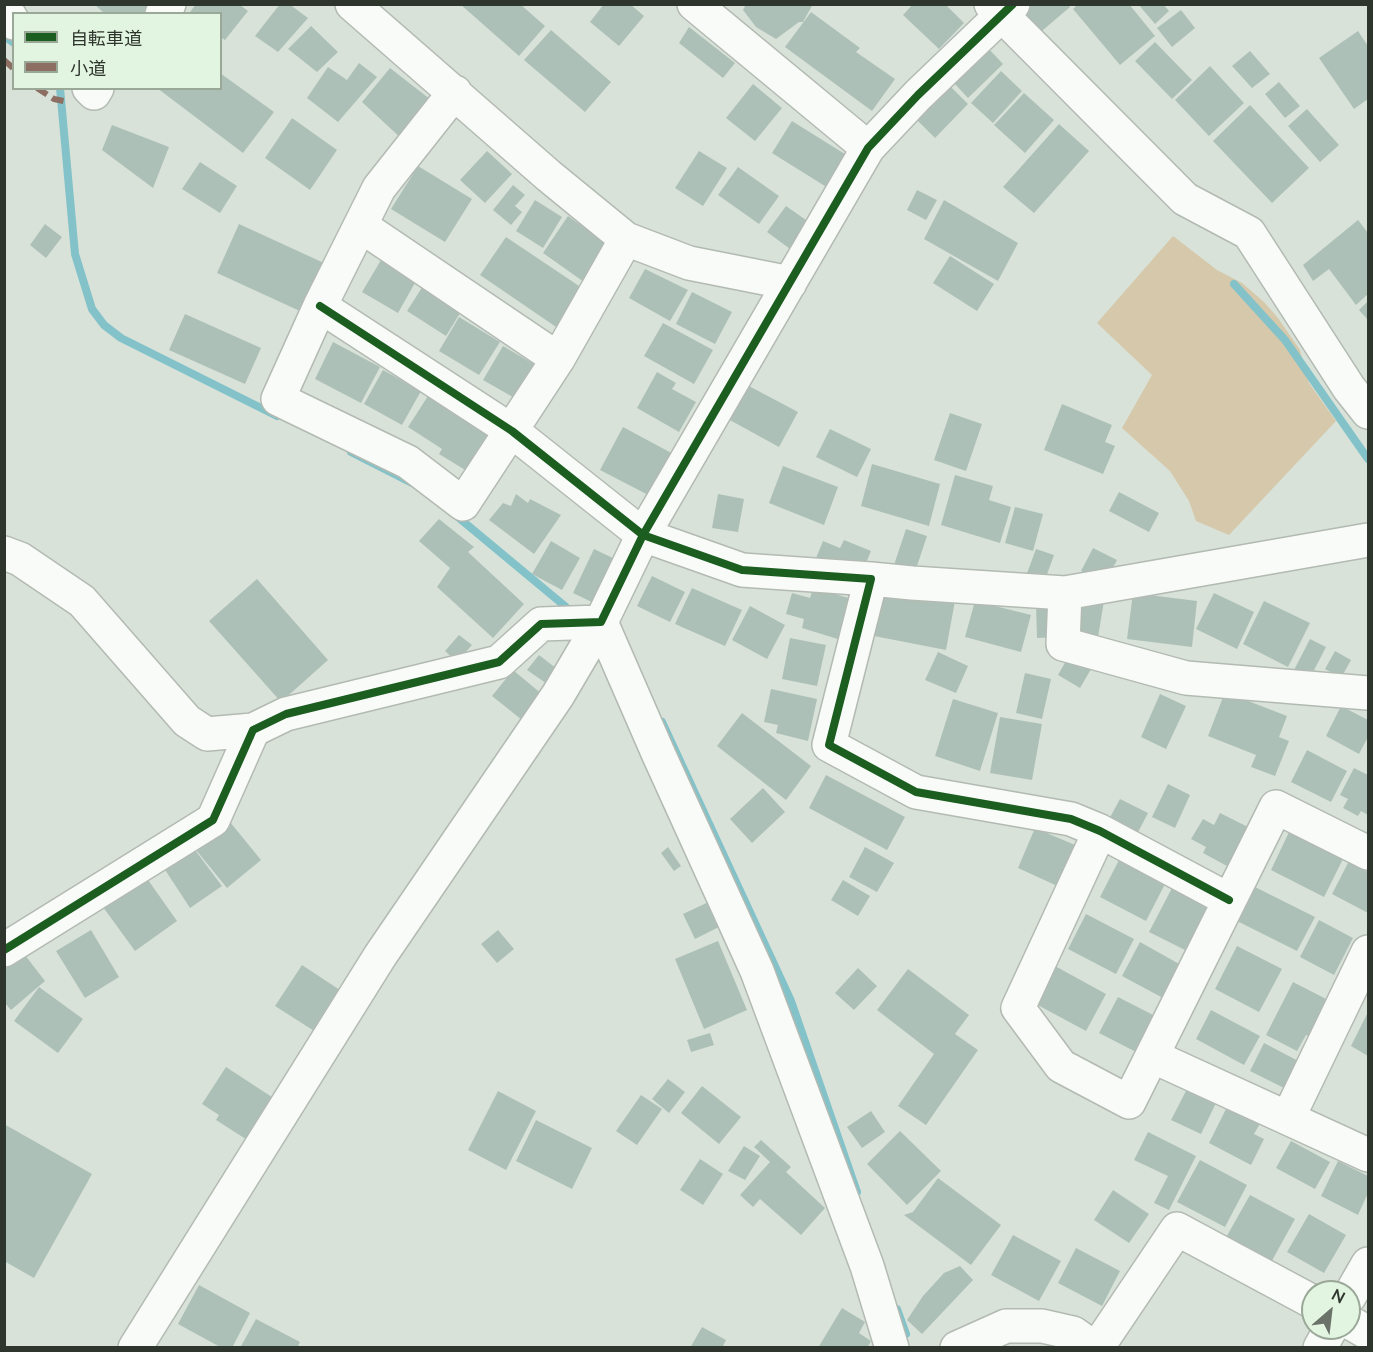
<!DOCTYPE html>
<meta charset="utf-8">
<style>
body{margin:0}
#map{position:relative;width:1373px;height:1352px;overflow:hidden;background:#d8e2d8;font-family:Lato,"Noto Sans JP",sans-serif}
canvas{display:block}
.frame{position:absolute;inset:0;border:6px solid #2e352d;pointer-events:none}
.legend{position:absolute;left:12px;top:12px;width:210px;height:78px;box-sizing:border-box;background:#e2f5e0;border:2px solid #9aa898;margin:0;padding:8px 10px;list-style:none;font-size:18px;color:#2e352d}
.legend li{display:flex;align-items:center;gap:12px;height:30px}
.legend b{width:30px;border:2px solid #9aa898}
.north{position:absolute;left:1301px;top:1280px;width:60px;height:60px;box-sizing:border-box;background:#e2f5e0;border:2px solid #9aa898;border-radius:50%;rotate:28deg;font-size:16px;font-weight:700;line-height:24px;text-align:center;color:#2e352d}
.north::after{content:'';display:block;margin:auto;width:21px;height:27px;background:#6a7269;clip-path:polygon(50% 0,100% 100%,50% 72%,0 100%)}
</style>
<div id="map">
<canvas width="1373" height="1352"></canvas>
<div class="frame"></div>
<ul class="legend">
<li><b style="height:8px;background:#1b5e20"></b>自転車道</li>
<li><b style="height:8px;background:#8d6e63"></b>小道</li>
</ul>
<div class="north">N</div>
</div>
<script>
const ctx = document.querySelector('canvas').getContext('2d');
ctx.lineJoin = 'round';
function paint(path, color) {
  ctx.fillStyle = color;
  ctx.fill(path, 'evenodd');
}
function poly(rows) {
  const path = new Path2D();
  for (const r of rows) {
    path.moveTo(r[0], r[1]);
    for (let i = 2; i < r.length; i += 2) path.lineTo(r[i], r[i + 1]);
  }
  return path;
}
function stroke(path, color, width, dash) {
  ctx.strokeStyle = color;
  ctx.lineWidth = width;
  ctx.lineCap = dash ? 'butt' : 'round';
  ctx.setLineDash(dash || []);
  ctx.stroke(path);
}
paint(poly([
 [1173,236,1217,270,1242,283,1264,302,1278,318,1300,350,1309,383,1336,421,1229,535,1196,521,1189,501,1170,471,1122,428,1152,375,1097,323]
]), '#d6c8aa');
stroke(poly([
 [4,36,14,43],
 [60,88,75,254,92,309,104,325,121,338,277,416],
 [1234,284,1285,340,1368,459],
 [351,452,412,483],
 [453,513,566,607],
 [662,722,791,1001,857,1192],
 [897,1309,906,1334]
]), '#83c2c9', 8);
paint(poly([
 [94,4,160,4,152,14,105,14],
 [196,4,239,4,248,11,225,40,220,37,220,14,191,14,190,12],
 [280,4,289,4,308,18,278,52,255,36],
 [460,4,520,4,545,26,519,56],
 [604,4,630,4,644,16,619,46,590,22],
 [746,4,813,4,803,22,799,22,776,39,756,27,743,10],
 [913,4,945,4,964,23,939,49,903,15],
 [1032,4,1068,4,1070,7,1036,36,1019,16],
 [1078,4,1129,4,1155,36,1120,65,1073,9],
 [1138,4,1163,4,1169,11,1155,24],
 [1181,10,1195,28,1172,47,1157,28],
 [811,12,860,48,856,52,895,79,872,111,785,47],
 [311,26,338,52,317,72,288,49],
 [689,27,735,63,723,78,679,43],
 [551,30,611,82,585,112,524,60],
 [1358,31,1368,46,1368,99,1354,109,1319,58],
 [1155,42,1192,80,1172,99,1135,61],
 [987,47,1003,64,968,98,952,81],
 [1250,51,1270,74,1252,88,1232,66],
 [359,63,377,77,338,122,307,98,328,67,347,80],
 [1210,66,1244,103,1209,136,1175,100],
 [390,68,435,103,404,141,362,102],
 [1001,71,1022,91,993,123,971,103],
 [220,73,274,112,243,153,157,88,220,88],
 [944,80,968,104,935,138,911,114],
 [1279,82,1300,106,1285,118,1265,94],
 [753,84,782,108,755,141,726,118],
 [1024,93,1054,120,1025,153,994,125],
 [1250,105,1309,168,1272,203,1213,141],
 [1307,109,1339,145,1320,162,1288,126],
 [292,118,337,150,310,190,265,158],
 [792,121,856,161,836,193,772,153],
 [1059,124,1089,151,1034,213,1003,187],
 [112,125,169,147,153,188,102,150],
 [487,151,512,174,485,203,460,180],
 [699,151,727,168,703,206,675,188],
 [200,162,237,186,220,213,182,189],
 [418,166,472,199,445,242,391,209],
 [738,167,779,196,759,224,718,195],
 [513,185,525,195,515,206,522,212,511,225,493,210],
 [917,190,937,200,926,220,907,210],
 [535,200,562,217,543,248,516,231],
 [944,200,1018,243,998,281,924,239],
 [786,206,816,227,797,254,767,232],
 [568,216,610,246,584,282,543,253],
 [1358,220,1368,233,1368,294,1356,305,1329,269,1313,281,1303,265],
 [45,224,62,237,46,258,30,245],
 [239,224,324,263,302,312,217,273],
 [506,237,588,292,562,331,480,275],
 [950,256,994,284,977,311,933,283],
 [381,260,416,281,398,313,362,292],
 [645,269,688,290,670,321,629,298],
 [423,286,462,310,446,336,407,311],
 [692,292,732,312,715,344,676,324],
 [1368,301,1368,320,1359,310],
 [185,314,261,348,245,384,169,350],
 [459,317,500,342,479,375,439,351],
 [663,323,713,350,694,384,644,356],
 [333,342,380,367,361,403,315,379],
 [503,346,544,370,525,404,483,380],
 [383,370,421,391,402,425,364,404],
 [657,372,676,383,672,389,696,402,679,432,637,408],
 [747,385,798,412,779,447,728,419],
 [428,396,497,439,475,476,439,454,442,449,408,427],
 [1062,404,1112,425,1105,442,1115,446,1103,474,1044,450],
 [950,413,982,424,966,471,934,460],
 [623,427,677,456,654,498,600,470],
 [830,429,871,449,857,477,816,457],
 [872,464,940,484,929,526,861,506],
 [783,466,838,487,824,525,769,503],
 [955,475,993,486,989,500,1011,507,1000,543,941,525],
 [1119,492,1159,513,1149,532,1109,511],
 [516,494,528,503,530,499,561,515,534,554,489,520,503,503,511,506],
 [718,494,744,499,738,532,712,528],
 [1015,507,1043,514,1033,551,1005,543],
 [439,519,474,547,468,552,524,604,493,638,437,587,450,568,419,541],
 [906,529,927,536,913,578,892,571],
 [844,540,871,551,861,575,812,568,823,541,840,548],
 [551,541,580,558,562,590,532,574],
 [1093,548,1117,560,1105,583,1081,571],
 [594,549,619,561,598,605,573,593],
 [1036,549,1054,555,1041,591,1023,584],
 [652,576,685,592,670,622,637,606],
 [257,579,328,660,281,702,209,621],
 [692,588,742,610,725,646,675,624],
 [813,588,856,600,844,641,802,628,804,619,786,614,792,593,810,598],
 [883,588,955,601,946,650,874,636],
 [1133,593,1197,601,1192,647,1127,639],
 [1214,593,1254,612,1237,649,1196,629],
 [1074,596,1104,601,1098,637,1068,631],
 [975,601,1031,615,1021,652,965,637],
 [1264,601,1310,623,1288,667,1243,644],
 [1056,603,1057,637,1037,638,1036,604],
 [750,606,785,625,767,659,732,640],
 [459,635,472,645,457,662,445,651],
 [790,638,826,645,817,686,782,679],
 [1310,639,1326,647,1310,678,1294,670],
 [1335,651,1351,660,1341,678,1325,669],
 [938,652,968,666,956,693,925,680],
 [1071,652,1094,664,1080,688,1058,675],
 [539,655,561,672,550,686,527,670],
 [513,670,543,695,522,720,492,696],
 [1025,673,1051,679,1042,719,1016,713],
 [771,689,817,699,808,741,776,733,778,725,764,722],
 [1225,692,1287,716,1279,737,1289,741,1275,776,1251,767,1256,755,1208,736],
 [1160,694,1186,706,1166,749,1141,737],
 [953,699,998,713,980,771,935,756],
 [1341,706,1368,720,1368,737,1359,754,1326,736],
 [742,713,811,766,786,800,717,746],
 [1000,717,1042,724,1032,780,990,773],
 [1307,750,1347,771,1331,802,1291,782],
 [1354,768,1368,775,1368,815,1361,811,1358,816,1343,808,1348,799,1340,795],
 [826,775,905,817,887,850,809,808],
 [1168,784,1190,795,1175,828,1152,817],
 [763,788,785,812,752,843,730,819],
 [1120,799,1148,813,1136,836,1108,821],
 [1220,813,1260,833,1240,873,1203,853,1206,847,1191,839,1203,819,1214,825],
 [230,822,261,860,227,888,196,850],
 [1035,828,1082,848,1064,889,1018,868],
 [1290,830,1344,857,1324,897,1271,870],
 [189,842,222,886,190,908,160,862],
 [668,847,681,866,674,871,661,853],
 [865,847,894,863,877,892,849,877],
 [1119,860,1165,884,1146,921,1100,897],
 [1349,861,1368,872,1368,913,1332,894],
 [146,877,177,921,135,951,103,907],
 [843,880,870,896,858,916,831,900],
 [1255,887,1315,917,1297,951,1237,921],
 [1172,888,1214,909,1191,953,1149,932],
 [715,899,727,923,695,939,683,914],
 [1086,914,1134,939,1116,974,1068,949],
 [1319,920,1353,938,1334,975,1300,957],
 [91,930,119,977,85,998,56,951],
 [498,930,514,949,497,963,481,944],
 [718,941,747,1010,704,1029,675,959],
 [1140,942,1181,965,1163,998,1122,976],
 [18,946,45,981,11,1010,4,1002,4,955],
 [1237,946,1282,969,1259,1012,1215,989],
 [302,965,349,996,322,1036,275,1006],
 [1055,966,1106,994,1086,1031,1034,1003],
 [858,968,877,986,854,1010,835,993],
 [908,969,969,1015,955,1034,978,1050,926,1125,898,1106,934,1054,877,1010],
 [1293,982,1332,1002,1313,1038,1306,1035,1297,1051,1266,1035],
 [39,987,83,1019,58,1053,14,1021],
 [1118,997,1159,1018,1140,1054,1099,1033],
 [1211,1010,1260,1036,1244,1065,1196,1039],
 [1368,1012,1368,1056,1351,1046],
 [710,1033,714,1045,691,1052,687,1040],
 [1264,1043,1304,1064,1290,1091,1250,1071],
 [226,1067,278,1101,252,1143,216,1120,219,1115,202,1104],
 [668,1079,685,1092,669,1113,652,1099],
 [702,1086,741,1117,719,1144,681,1113],
 [1187,1089,1216,1103,1201,1134,1171,1120],
 [498,1091,536,1111,506,1170,468,1150],
 [641,1095,662,1109,637,1145,616,1131],
 [1228,1105,1261,1122,1254,1134,1264,1139,1251,1165,1209,1143],
 [871,1111,885,1132,862,1148,847,1127],
 [536,1120,592,1148,572,1189,516,1161],
 [4,1124,92,1174,34,1278,4,1261],
 [900,1131,941,1171,907,1205,867,1164],
 [1148,1132,1196,1156,1169,1210,1154,1203,1168,1176,1134,1160],
 [761,1140,791,1167,786,1172,825,1208,801,1235,760,1199,753,1207,740,1195,770,1162,754,1147],
 [1291,1141,1330,1162,1315,1189,1276,1168],
 [744,1146,760,1156,745,1180,728,1171],
 [700,1159,723,1174,703,1205,680,1190],
 [1200,1160,1247,1185,1225,1227,1177,1202],
 [1338,1161,1368,1176,1368,1193,1358,1215,1321,1196],
 [938,1178,1001,1225,971,1265,904,1215,913,1212],
 [1113,1190,1149,1214,1129,1243,1094,1220],
 [1250,1195,1295,1219,1269,1266,1224,1241],
 [1309,1214,1346,1235,1324,1273,1287,1252],
 [1013,1235,1061,1261,1039,1301,991,1275],
 [1076,1248,1120,1271,1102,1306,1058,1283],
 [960,1266,973,1280,922,1334,907,1320,923,1296,944,1273],
 [199,1285,250,1313,232,1348,222,1348,178,1324],
 [842,1308,865,1322,859,1333,871,1341,867,1348,818,1348],
 [256,1319,300,1342,297,1348,240,1348],
 [702,1327,726,1340,722,1348,690,1348]
]), '#adc0b8');
const minor = poly([
 [352,4,549,176,626,239,689,263,790,283],
 [694,4,868,148],
 [991,4,1185,199,1249,233,1349,388,1368,412],
 [4,7,14,23],
 [162,14,169,4],
 [89,88,94,93,97,88],
 [455,92,379,188,320,306,278,399,408,462,463,504,558,359,626,239],
 [361,226,558,359],
 [320,306,512,431,643,535,742,570,871,579,829,745,916,792,1071,819,1100,831,1229,900],
 [4,553,20,559,82,601,187,721,207,734,253,730],
 [871,579,912,583,1065,593,1368,540],
 [1065,593,1063,644,1186,678,1368,693],
 [601,622,658,753,757,971,867,1266,892,1348],
 [1100,831,1018,1008,1061,1066,1129,1102,1276,807,1368,853],
 [4,950,213,820,253,730,286,714,499,662,541,624,601,622,643,535,868,148,918,95,1013,4],
 [1152,1056,1368,1155],
 [1288,1118,1368,952],
 [1349,1297,1368,1264],
 [1349,1322,1368,1333],
 [135,1348,380,956,558,695,601,622],
 [957,1348,1006,1326,1042,1326,1073,1333,1094,1348],
 [1097,1348,1177,1229,1313,1302],
 [1320,1348,1331,1328]
]);
stroke(minor, '#b3bab2', 36);
stroke(minor, '#f9fbf9', 33);
stroke(poly([
 [4,60,14,69],
 [37,88,54,99,68,102]
]), '#8d6e63', 6, [12, 6]);
stroke(poly([
 [320,306,512,431,643,535,742,570,871,579,829,745,916,792,1071,819,1100,831,1229,900],
 [4,950,213,820,253,730,286,714,499,662,541,624,601,622,643,535,868,148,918,95,1013,4]
]), '#1b5e20', 8);
</script>
